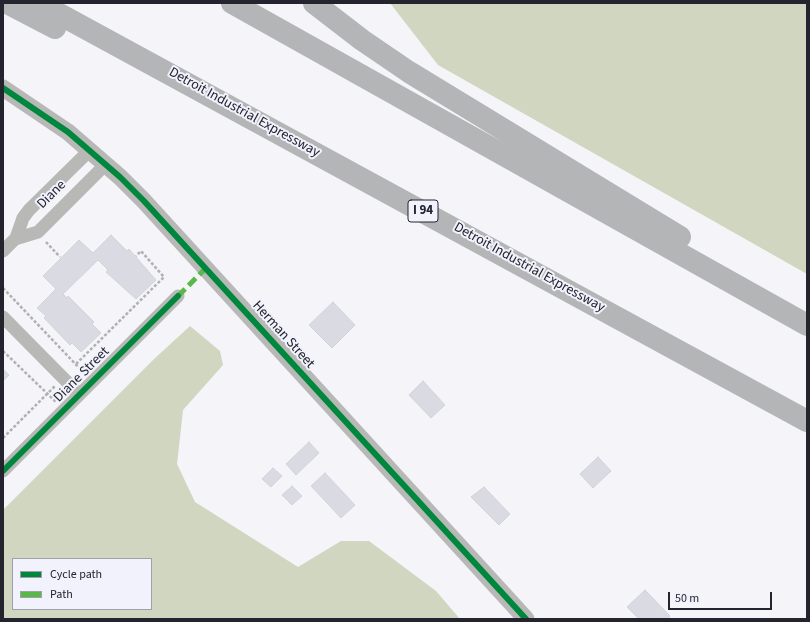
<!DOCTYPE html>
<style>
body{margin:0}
#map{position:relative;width:810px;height:622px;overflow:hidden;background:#f4f4f9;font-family:"Source Sans 3",sans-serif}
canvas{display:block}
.frame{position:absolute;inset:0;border:4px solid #23242e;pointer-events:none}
.legend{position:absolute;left:12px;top:558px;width:140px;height:52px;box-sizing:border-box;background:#f1f2fc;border:1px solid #9fa0aa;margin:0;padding:5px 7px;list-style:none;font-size:12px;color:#23242e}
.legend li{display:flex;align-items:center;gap:8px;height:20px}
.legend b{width:20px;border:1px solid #9fa0aa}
.scale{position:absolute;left:668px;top:592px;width:104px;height:18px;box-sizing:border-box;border:2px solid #23242e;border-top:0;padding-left:5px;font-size:12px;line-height:14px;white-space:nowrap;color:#23242e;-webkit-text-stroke:3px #f1f2fc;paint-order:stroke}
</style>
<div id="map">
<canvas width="810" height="622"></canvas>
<div class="frame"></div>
<ul class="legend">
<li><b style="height:5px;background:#00873e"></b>Cycle path</li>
<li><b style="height:5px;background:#58b947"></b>Path</li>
</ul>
<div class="scale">50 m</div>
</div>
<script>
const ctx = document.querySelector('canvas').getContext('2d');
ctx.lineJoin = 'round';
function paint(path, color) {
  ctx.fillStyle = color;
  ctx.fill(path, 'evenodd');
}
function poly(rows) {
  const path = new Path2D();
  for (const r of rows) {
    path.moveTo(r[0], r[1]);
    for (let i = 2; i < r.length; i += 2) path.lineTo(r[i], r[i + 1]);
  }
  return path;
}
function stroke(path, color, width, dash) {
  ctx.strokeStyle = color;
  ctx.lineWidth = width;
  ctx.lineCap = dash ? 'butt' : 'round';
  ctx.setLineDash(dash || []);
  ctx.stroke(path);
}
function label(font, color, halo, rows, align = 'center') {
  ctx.font = font + ' "Source Sans 3",sans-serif';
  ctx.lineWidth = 4;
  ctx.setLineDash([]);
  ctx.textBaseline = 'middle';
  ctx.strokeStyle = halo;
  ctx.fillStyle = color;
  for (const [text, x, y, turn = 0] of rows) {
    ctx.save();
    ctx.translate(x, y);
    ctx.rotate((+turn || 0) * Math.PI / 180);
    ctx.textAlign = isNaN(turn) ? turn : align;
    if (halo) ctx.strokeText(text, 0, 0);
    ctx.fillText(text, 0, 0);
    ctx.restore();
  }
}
paint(poly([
 [390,3,807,3,807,274,438,65],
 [190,326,220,351,223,365,183,410,177,464,195,502,298,567,341,541,369,541,436,591,460,619,3,619,3,510,153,360],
 [13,559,151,559,151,609,13,609]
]), '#d0d6bf');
const building = poly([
 [111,235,127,251,129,249,156,280,136,299,106,272,108,270,98,260,63,294,67,298,68,296,94,322,92,324,101,333,81,352,72,343,70,345,44,318,46,316,37,308,56,289,43,276,79,240,93,253,111,235],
 [333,302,355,325,332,348,309,325,333,302],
 [3,369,9,375,3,381,3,369],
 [423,381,445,405,431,418,409,395,423,381],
 [309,442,319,453,296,475,286,464,309,442],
 [598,457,611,471,593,488,580,474,598,457],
 [273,468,282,476,271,487,262,479,273,468],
 [325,473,355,505,341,518,311,486,325,473],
 [292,486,302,496,292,505,282,495,292,486],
 [484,487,510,514,499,525,471,497,484,487],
 [645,590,670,616,668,619,639,619,627,607,645,590]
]);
paint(building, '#dadae2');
stroke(building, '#d2d3da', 1);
stroke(poly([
 [46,242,60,257],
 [3,288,84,373],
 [3,351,56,402],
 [76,364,164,277,141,251,136,256],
 [3,438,55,386]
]), '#b0b1b1', 2.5, [3, 2]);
stroke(poly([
 [15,239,38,232,106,164],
 [3,251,16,238,23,218,29,210,90,150],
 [3,317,79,394],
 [3,471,178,296]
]), '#b8b8b7', 13);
stroke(poly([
 [3,88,68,132,120,177,144,201,526,619]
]), '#b8b8b7', 17);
stroke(poly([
 [7,3,55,28],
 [39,3,807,421],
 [232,3,807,325],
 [314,3,362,40,409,72,680,237]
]), '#b4b5b6', 22);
stroke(poly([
 [178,296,206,268]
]), '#58b947', 5, [10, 5]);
stroke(poly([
 [3,88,68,132,120,177,144,201,526,619],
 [3,471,178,296]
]), '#00873e', 6);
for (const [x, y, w] of [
 [423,211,30]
]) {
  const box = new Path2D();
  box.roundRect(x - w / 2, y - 11, w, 22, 3);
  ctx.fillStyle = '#f1f2fc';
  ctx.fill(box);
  stroke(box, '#23242e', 1);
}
label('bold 13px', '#23242e', null, [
 ["I 94",423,211]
]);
label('14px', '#23242e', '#f1f2fc', [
 ["Detroit Industrial Expressway",244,113,29],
 ["Diane",52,195,-45],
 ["Detroit Industrial Expressway",529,268,29],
 ["Herman Street",283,335,48],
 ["Diane Street",82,375,-45]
]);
</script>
